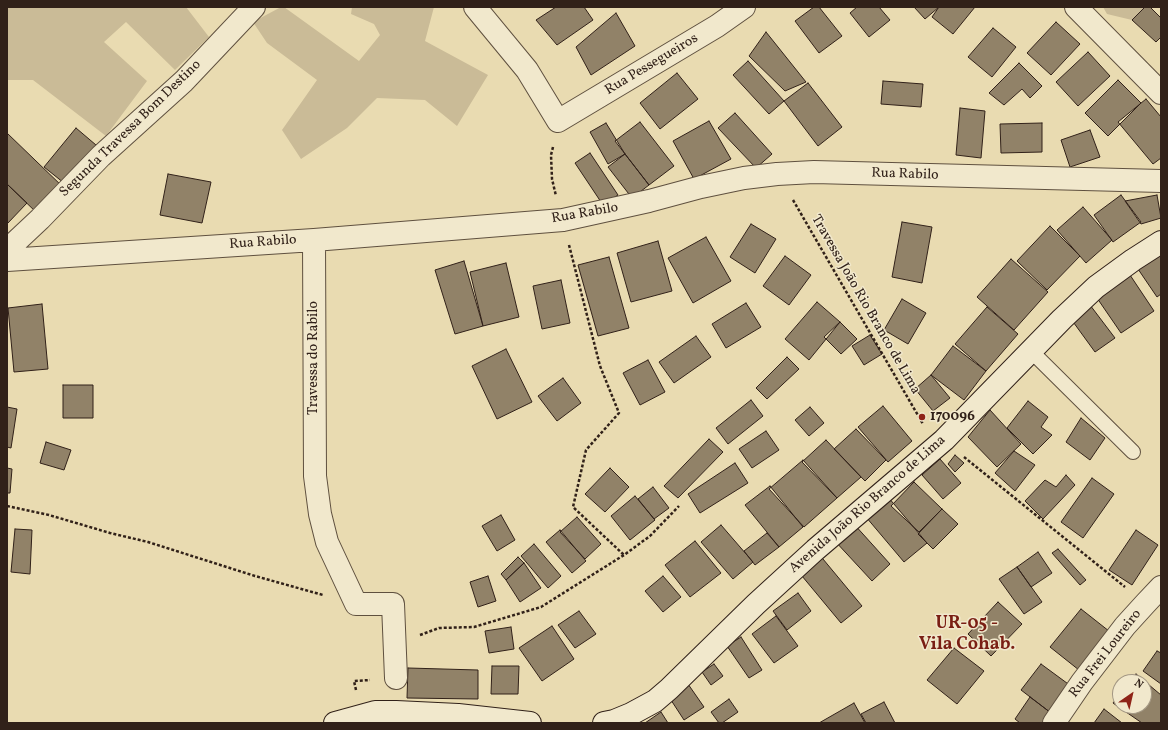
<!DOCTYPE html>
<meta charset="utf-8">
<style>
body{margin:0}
#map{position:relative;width:1168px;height:730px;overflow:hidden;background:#e9dbb1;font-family:Vollkorn,serif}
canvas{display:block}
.frame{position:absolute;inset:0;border:8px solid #312119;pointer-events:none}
.north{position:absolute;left:1112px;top:674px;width:40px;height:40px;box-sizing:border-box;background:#f1e8cc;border:1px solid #a49884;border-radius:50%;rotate:34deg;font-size:11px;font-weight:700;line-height:16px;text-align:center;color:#312119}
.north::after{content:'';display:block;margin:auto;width:14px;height:18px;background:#8f2418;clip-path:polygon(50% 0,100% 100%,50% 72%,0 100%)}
</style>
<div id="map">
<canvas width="1168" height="730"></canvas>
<div class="frame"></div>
<div class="north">N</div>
</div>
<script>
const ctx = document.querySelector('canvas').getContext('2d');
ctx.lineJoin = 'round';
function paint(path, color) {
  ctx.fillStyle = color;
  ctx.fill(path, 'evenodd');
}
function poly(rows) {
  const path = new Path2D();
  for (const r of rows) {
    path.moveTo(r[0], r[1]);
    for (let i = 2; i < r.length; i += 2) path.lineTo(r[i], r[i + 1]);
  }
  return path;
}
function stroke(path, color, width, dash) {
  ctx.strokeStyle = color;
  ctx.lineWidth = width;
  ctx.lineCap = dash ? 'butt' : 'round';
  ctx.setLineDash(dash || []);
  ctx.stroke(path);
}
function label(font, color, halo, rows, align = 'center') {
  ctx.font = font + ' Vollkorn,serif';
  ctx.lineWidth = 3;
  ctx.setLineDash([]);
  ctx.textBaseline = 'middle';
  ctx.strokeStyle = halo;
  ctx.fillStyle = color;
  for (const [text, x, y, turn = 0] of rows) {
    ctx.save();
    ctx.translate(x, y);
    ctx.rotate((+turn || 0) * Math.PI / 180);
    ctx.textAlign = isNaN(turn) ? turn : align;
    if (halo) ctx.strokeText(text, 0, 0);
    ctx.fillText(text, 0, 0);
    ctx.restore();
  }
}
paint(poly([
 [7,7,186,7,209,37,175,70,126,22,104,42,147,81,106,136,33,80,7,80],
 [281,7,284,7,359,61,380,35,374,24,351,14,352,7,434,7,425,41,488,75,457,126,425,100,377,98,347,128,301,159,282,130,317,80,267,43,253,22],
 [1103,7,1145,7,1132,20,1107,14]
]), '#cabb97');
const building = poly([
 [556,7,584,7,593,20,557,45,536,20,556,7],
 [814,7,819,7,842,36,819,53,795,21,814,7],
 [857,7,879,7,890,20,869,37,850,13,857,7],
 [914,7,939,7,925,19,914,7],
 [939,7,975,7,953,34,932,17,939,7],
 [1145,7,1150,7,1161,18,1161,37,1156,42,1132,20,1145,7],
 [616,13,635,46,591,75,576,47,616,13],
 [1056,22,1080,44,1051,75,1027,53,1056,22],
 [993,28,1016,47,992,77,968,57,993,28],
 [766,32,806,82,785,91,749,56,766,32],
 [1088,52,1110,76,1078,106,1056,82,1088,52],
 [748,61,784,101,769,114,733,75,748,61],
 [1019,63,1042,86,1030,98,1022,89,1004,105,989,93,1019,63],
 [677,73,698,99,660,129,640,103,677,73],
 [1118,80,1141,103,1108,136,1085,113,1118,80],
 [883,81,923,84,921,107,881,104,883,81],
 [808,83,842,127,818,146,784,101,808,83],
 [1146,99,1161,117,1161,158,1153,164,1118,122,1146,99],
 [960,108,985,111,981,158,956,155,960,108],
 [735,113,772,154,756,168,718,128,735,113],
 [709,121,731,159,694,179,673,141,709,121],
 [640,122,674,166,649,185,615,141,640,122],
 [606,123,625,154,608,164,590,132,606,123],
 [1042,123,1042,152,1001,153,1000,124,1042,123],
 [76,128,96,145,64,183,44,167,76,128],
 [1090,130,1100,157,1070,167,1061,140,1090,130],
 [7,133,64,188,39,215,7,184,7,133],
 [590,153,618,195,603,205,575,163,590,153],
 [625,154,649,185,632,198,608,167,625,154],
 [168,174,211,182,202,223,160,215,168,174],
 [7,184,27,203,7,224,7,184],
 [1121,195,1141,222,1113,242,1094,215,1121,195],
 [1157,195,1161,218,1141,224,1125,201,1157,195],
 [1083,207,1112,240,1086,263,1057,230,1083,207],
 [902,222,932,227,922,283,892,277,902,222],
 [751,224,776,239,755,273,730,257,751,224],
 [1050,226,1080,256,1047,290,1017,261,1050,226],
 [706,237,731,281,693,303,668,258,706,237],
 [658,241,672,291,631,302,617,253,658,241],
 [1161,254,1161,294,1157,297,1138,269,1161,254],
 [785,256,811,275,789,305,763,286,785,256],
 [609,257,629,328,598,336,578,265,609,257],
 [1011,259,1048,292,1014,330,977,297,1011,259],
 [464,261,483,326,455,334,435,270,464,261],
 [506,263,519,317,483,326,470,272,506,263],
 [1130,275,1154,311,1121,333,1097,298,1130,275],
 [561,280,570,323,542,329,533,286,561,280],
 [902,299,926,313,908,344,884,330,902,299],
 [817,302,840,322,809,360,785,339,817,302],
 [746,303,761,327,726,348,712,324,746,303],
 [42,304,48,369,14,372,8,308,42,304],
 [1090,305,1115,338,1095,352,1071,319,1090,305],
 [987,307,1018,334,986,371,955,344,987,307],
 [840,322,857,339,841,354,824,337,840,322],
 [870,335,882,354,864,365,852,346,870,335],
 [696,336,711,357,674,383,659,362,696,336],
 [953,346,986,371,964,400,931,375,953,346],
 [506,349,532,402,497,419,472,366,506,349],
 [787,357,799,369,767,399,756,388,787,357],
 [648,360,665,392,640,405,623,373,648,360],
 [931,375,950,398,933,411,915,389,931,375],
 [563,378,581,403,557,421,538,396,563,378],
 [63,385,93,385,93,418,63,418,63,385],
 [751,400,763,416,728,444,716,428,751,400],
 [1028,401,1048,417,1041,427,1052,435,1033,454,1007,428,1028,401],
 [883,406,912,441,888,462,858,427,883,406],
 [7,407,17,409,11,448,7,447,7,407],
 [810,407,824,423,809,436,795,420,810,407],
 [990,410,1021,444,997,467,968,437,990,410],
 [1081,418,1105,438,1090,460,1066,442,1081,418],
 [856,429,886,460,865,481,834,449,856,429],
 [766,431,779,450,752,468,739,449,766,431],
 [709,439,723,452,678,498,664,486,709,439],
 [826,440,861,477,837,498,802,462,826,440],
 [46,442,71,450,64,470,40,463,46,442],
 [1014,451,1035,465,1015,491,995,473,1014,451],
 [955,455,964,463,955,472,948,464,955,455],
 [940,459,961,483,943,499,922,475,940,459],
 [803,460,837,498,804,527,769,489,803,460],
 [735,463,748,483,700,513,688,494,735,463],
 [7,468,12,469,10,493,7,493,7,468],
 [610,468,629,487,605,512,585,494,610,468],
 [1066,475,1075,485,1043,519,1025,501,1045,480,1056,487,1066,475],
 [1092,478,1114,494,1083,538,1061,522,1092,478],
 [914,482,942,509,919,532,891,506,914,482],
 [770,486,803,527,779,547,745,505,770,486],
 [653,487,669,508,654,519,638,499,653,487],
 [635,496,655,520,630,540,611,516,635,496],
 [888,497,927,543,904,562,866,517,888,497],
 [942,509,958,524,933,549,918,534,942,509],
 [501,515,515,540,497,551,482,526,501,515],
 [577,517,601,544,585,559,560,532,577,517],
 [853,523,890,564,872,581,834,540,853,523],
 [721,525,753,562,733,579,701,542,721,525],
 [15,529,32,530,30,574,11,572,15,529],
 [560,530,586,561,572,573,546,542,560,530],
 [1136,530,1158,545,1132,585,1109,570,1136,530],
 [767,533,779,547,755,565,744,551,767,533],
 [695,541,721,573,690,597,665,565,695,541],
 [534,544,561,576,548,588,521,556,534,544],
 [1058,549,1086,580,1080,585,1052,553,1058,549],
 [1038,552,1052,573,1031,587,1017,567,1038,552],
 [818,553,862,606,841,623,797,570,818,553],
 [518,557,524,563,506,580,501,574,518,557],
 [524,563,541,588,520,602,506,580,524,563],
 [1017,567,1042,602,1024,614,999,579,1017,567],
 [488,576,496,601,478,607,470,582,488,576],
 [663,576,681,597,663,612,645,591,663,576],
 [798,593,811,611,787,630,773,611,798,593],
 [998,602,1022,624,991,656,968,634,998,602],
 [1081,609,1114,635,1084,674,1050,647,1081,609],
 [579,611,596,634,575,648,558,625,579,611],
 [776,616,798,646,774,663,752,634,776,616],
 [552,626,574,659,542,681,519,648,552,626],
 [511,627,514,649,489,653,485,631,511,627],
 [741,637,762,670,749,678,727,646,741,637],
 [954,648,984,671,957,704,927,680,954,648],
 [1157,651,1161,653,1161,684,1143,671,1157,651],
 [714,664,723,676,711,685,702,672,714,664],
 [1041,664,1075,689,1055,716,1021,690,1041,664],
 [492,666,519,666,518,694,491,694,492,666],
 [408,668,478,670,478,699,407,698,408,668],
 [1136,674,1161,695,1161,723,1142,723,1113,703,1120,694,1120,706,1144,706,1144,682,1130,682,1136,674],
 [688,684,704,707,684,720,669,697,688,684],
 [1030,697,1055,716,1049,723,1020,723,1015,719,1030,697],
 [729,699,738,712,722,723,719,723,711,712,729,699],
 [884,702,895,723,866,723,861,714,884,702],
 [854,703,865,723,819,723,854,703],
 [1104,709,1122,723,1094,723,1104,709],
 [661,712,668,723,645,723,661,712]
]);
paint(building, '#918268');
stroke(building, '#312119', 1);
const lane = poly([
 [1031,351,1133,452]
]);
const street = poly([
 [475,7,527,70,558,121,717,26,744,7],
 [1076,7,1161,93],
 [314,240,315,476,320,514,327,542,356,604,393,604,396,678],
 [7,250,40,219,101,156,184,81,254,7],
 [7,260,314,240,563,220,649,201,701,187,744,178,777,174,814,172,1161,181],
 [1054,723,1082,682,1125,626,1145,604,1161,587]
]);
const secondary = poly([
 [335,723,375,712,396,712,458,715,530,723],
 [604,723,614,721,631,714,655,701,669,689,756,604,815,550,944,440,1062,319,1096,287,1133,260,1161,242]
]);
stroke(lane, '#5f503f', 16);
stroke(street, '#5f503f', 24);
stroke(secondary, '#312119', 24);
stroke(poly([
 [553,147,551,155,552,179,556,196],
 [793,200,923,424],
 [569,245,600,366,619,413,586,450,573,507,624,555],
 [964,457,1125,587],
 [7,506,49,515,110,533,148,542,255,576,323,595],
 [420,635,439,628,474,627,541,607,624,555,650,536,679,506],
 [356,690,354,681,370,680]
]), '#312119', 2.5, [3, 2]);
stroke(lane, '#f1e8cc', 14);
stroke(street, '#f1e8cc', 22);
stroke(secondary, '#f1e8cc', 22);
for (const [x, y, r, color] of [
 [922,417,4,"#8f2418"]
]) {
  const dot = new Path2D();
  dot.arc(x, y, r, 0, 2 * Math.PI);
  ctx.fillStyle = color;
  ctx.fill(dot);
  stroke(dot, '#f1e8cc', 1.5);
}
label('14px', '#312119', '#f1e8cc', [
 ["Rua Pessegueiros",652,65,-31],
 ["Segunda Travessa Bom Destino",131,129,-44],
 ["Rua Rabilo",905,175,2],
 ["Rua Rabilo",585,214,-10],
 ["Rua Rabilo",263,243,-4],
 ["Travessa João Rio Branco de Lima",865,305,60],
 ["Travessa do Rabilo",314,358,-90],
 ["Avenida João Rio Branco de Lima",868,505,-41],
 ["Rua Frei Loureiro",1106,654,-52]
]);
label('bold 14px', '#312119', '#f1e8cc', [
 ["170096",930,417]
], 'left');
label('bold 18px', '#7a1f14', '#f1e8cc', [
 ["UR-05 -",967,625],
 ["Vila Cohab.",967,646]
]);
</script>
